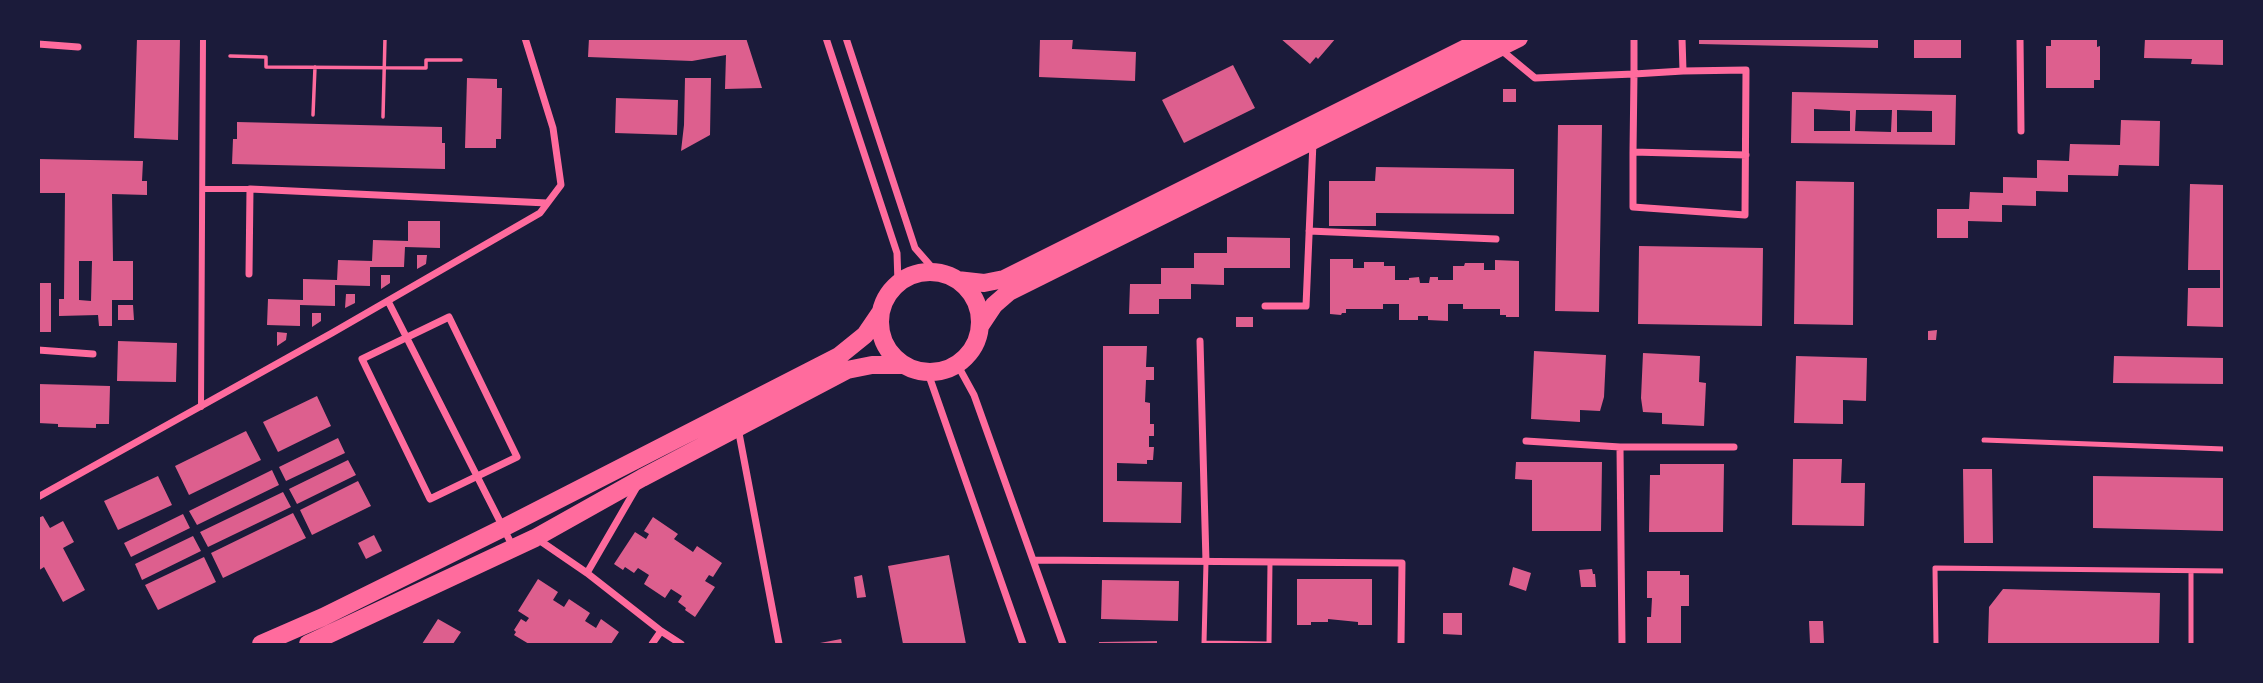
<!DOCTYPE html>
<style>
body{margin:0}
#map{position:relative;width:2263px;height:683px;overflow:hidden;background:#1b1b3a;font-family:"Alegreya Sans",sans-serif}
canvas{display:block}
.frame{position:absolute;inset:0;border:40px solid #1b1b3a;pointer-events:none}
</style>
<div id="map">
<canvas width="2263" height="683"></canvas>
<div class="frame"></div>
</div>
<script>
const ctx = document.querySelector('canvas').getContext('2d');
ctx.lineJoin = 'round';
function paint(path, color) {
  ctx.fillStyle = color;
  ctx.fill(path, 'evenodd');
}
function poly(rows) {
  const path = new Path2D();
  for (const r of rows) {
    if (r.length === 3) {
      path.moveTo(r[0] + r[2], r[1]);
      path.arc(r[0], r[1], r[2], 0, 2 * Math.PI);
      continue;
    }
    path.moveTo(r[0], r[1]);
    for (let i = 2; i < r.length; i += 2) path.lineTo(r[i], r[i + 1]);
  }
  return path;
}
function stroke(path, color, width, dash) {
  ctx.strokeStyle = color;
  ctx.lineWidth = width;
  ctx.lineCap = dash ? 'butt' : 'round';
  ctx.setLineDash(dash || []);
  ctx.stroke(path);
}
paint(poly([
 [137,38,180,38,178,140,134,138],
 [589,38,746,38,762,88,725,89,726,55,692,61,588,57],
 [1040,38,1073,38,1072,49,1136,52,1135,81,1039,77],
 [1280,38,1336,38,1318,59,1316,57,1310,64],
 [1699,38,1878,38,1878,48,1699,44],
 [1914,38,1961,38,1961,58,1914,58],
 [2051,38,2097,38,2097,47,2100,46,2100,80,2094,80,2094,88,2046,88,2046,46,2051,46],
 [2145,38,2224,38,2224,65,2191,64,2192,59,2144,58],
 [1233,65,1255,108,1184,143,1162,100],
 [467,78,497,79,497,88,502,88,501,139,496,139,496,148,465,148],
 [685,78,711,78,710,135,681,151,684,125],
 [1503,89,1516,89,1516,102,1503,102],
 [1792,92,1956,95,1955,145,1791,143],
 [1814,109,1850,111,1850,131,1814,131],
 [1856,110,1892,110,1891,132,1855,131],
 [1897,110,1932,111,1932,132,1897,132],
 [616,98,678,100,677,135,615,133],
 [2121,120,2160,121,2159,166,2119,165,2118,176,2068,175,2068,192,2036,191,2036,206,2002,205,2002,222,1968,221,1968,238,1937,238,1937,209,1969,209,1970,192,2003,193,2003,177,2037,178,2037,160,2069,161,2070,144,2120,145],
 [237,122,442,127,442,143,445,143,445,169,232,164,233,139,237,139],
 [1558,125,1602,125,1599,312,1555,311],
 [38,159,143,161,142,181,147,181,147,195,112,194,113,261,133,261,133,300,112,300,112,326,99,326,98,315,59,316,59,299,64,299,65,193,38,193],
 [79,261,92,261,91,301,79,300],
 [1376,167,1514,169,1514,214,1376,213,1376,226,1329,226,1329,181,1375,181],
 [1796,181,1854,182,1853,325,1794,324],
 [2190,184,2224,185,2224,327,2187,326,2188,288,2220,288,2220,270,2188,270],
 [408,221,440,221,440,248,405,247,404,267,370,267,370,286,335,285,335,306,300,305,300,326,267,325,268,299,303,300,303,279,337,280,338,260,372,261,373,240,408,241],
 [1227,237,1290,238,1290,268,1224,268,1224,285,1191,284,1191,299,1159,299,1159,314,1129,314,1130,284,1161,284,1161,268,1194,268,1194,253,1227,253],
 [1639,246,1763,248,1762,326,1638,324],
 [417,255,427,255,426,264,417,269],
 [1330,259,1353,259,1353,268,1364,268,1364,262,1384,262,1384,266,1395,266,1395,280,1409,280,1409,278,1419,277,1420,283,1429,283,1430,277,1438,277,1438,280,1453,280,1453,266,1464,266,1465,263,1484,263,1484,270,1495,270,1495,260,1519,261,1519,317,1506,317,1506,315,1500,315,1500,309,1463,309,1463,304,1448,304,1448,321,1428,320,1428,316,1418,316,1418,320,1399,320,1399,304,1383,304,1383,309,1346,309,1346,313,1342,313,1341,315,1330,314],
 [381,275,390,275,390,283,381,289],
 [38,283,51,283,51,332,38,332],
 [346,294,355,294,355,303,345,308],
 [118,305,133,305,134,320,118,320],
 [312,313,321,313,321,321,312,327],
 [1236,317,1253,317,1253,327,1236,327],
 [1937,330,1936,340,1928,340,1928,331],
 [277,332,287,333,286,340,277,346],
 [118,341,177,343,176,382,117,381],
 [1103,346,1147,346,1146,367,1154,367,1154,380,1146,380,1145,402,1150,403,1150,424,1154,424,1154,436,1149,436,1149,447,1154,447,1153,460,1147,460,1147,464,1117,463,1117,481,1182,482,1181,523,1103,522],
 [1534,351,1606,355,1604,397,1600,411,1580,410,1580,422,1531,419],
 [1643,353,1700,356,1699,382,1706,383,1704,426,1662,424,1662,413,1643,412,1641,398],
 [1796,356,1867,358,1866,401,1843,400,1843,424,1794,423],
 [2114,356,2224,358,2224,384,2113,383],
 [38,384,110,386,109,424,96,424,96,428,58,427,58,424,38,423],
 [317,396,331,426,278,452,263,422],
 [246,431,261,460,189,495,175,466],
 [338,438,345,453,286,481,279,467],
 [1793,459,1842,459,1841,483,1865,483,1864,526,1792,525],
 [348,460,356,475,297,504,289,489],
 [1516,462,1602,462,1601,531,1532,531,1532,480,1515,479],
 [1660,464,1724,464,1723,532,1649,532,1650,475,1660,475],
 [1963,469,1992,469,1993,543,1964,543],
 [272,470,279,485,197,525,189,511],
 [158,476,172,505,118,530,104,501],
 [2093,476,2224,478,2224,531,2093,528],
 [358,481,371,506,312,535,300,510],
 [283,492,291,507,208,547,200,532],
 [293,513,306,538,223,578,211,553],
 [183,514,190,528,131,557,124,543],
 [43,516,50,528,63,521,74,542,63,548,85,590,63,602,44,567,38,571,38,518],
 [653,517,678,534,674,539,693,552,697,546,722,563,713,577,709,575,705,581,715,587,695,617,685,610,686,608,678,602,682,596,671,589,665,598,644,584,649,575,638,568,634,573,625,567,623,570,614,564,635,532,646,539,649,534,644,531],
 [374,535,382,551,366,559,358,543],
 [193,536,201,551,142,580,135,564],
 [949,555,966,644,903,644,888,566],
 [204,557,216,582,158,610,145,585],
 [1513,567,1531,573,1526,591,1509,585],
 [1592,569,1593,574,1595,574,1596,587,1581,587,1579,570],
 [1647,571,1680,571,1680,575,1689,575,1689,606,1681,606,1681,644,1647,644,1647,617,1651,617,1652,598,1647,598],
 [862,575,866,597,857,598,854,577],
 [538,579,558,592,553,600,564,607,569,599,590,613,585,621,596,628,601,619,619,632,611,644,529,644,514,635,516,632,514,630,521,619,526,622,529,618,518,611],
 [1297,579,1372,579,1372,625,1358,625,1358,622,1328,619,1328,622,1311,622,1311,625,1297,625],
 [1102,580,1179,581,1178,621,1101,619],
 [2003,589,2160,593,2159,644,1988,644,1989,607],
 [1443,613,1462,613,1462,635,1443,634],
 [438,619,461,632,453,644,422,644],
 [1809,621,1823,621,1824,643,1810,643],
 [841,639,842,644,820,644,820,643],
 [1157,641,1157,644,1099,644,1099,642,1101,642]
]), '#dd5f8e');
stroke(poly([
 [230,56,266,57,266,67,426,68,426,60,461,60],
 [313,115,315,67],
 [383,117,385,38]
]), '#ff6b9d', 3.5);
stroke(poly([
 [1984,440,2224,449],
 [1206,562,1204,643,1268,644],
 [1269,644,1270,562],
 [1936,644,1935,568,2224,571],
 [2191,644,2191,571]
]), '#ff6b9d', 5);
stroke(poly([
 [203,189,250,189],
 [201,407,203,38]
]), '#ff6b9d', 6);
stroke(poly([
 [826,38,897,253,898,283],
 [846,38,915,248,936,272],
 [1682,38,1683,71],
 [2020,38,2021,131],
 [38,44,78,47],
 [1500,49,1535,78,1634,74,1683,71,1746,70,1745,215,1633,207,1633,152,1634,74,1634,38],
 [1633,152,1746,155],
 [1309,231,1496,239],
 [249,274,250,189,547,203],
 [388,301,513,547],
 [1265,306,1306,306,1313,142],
 [449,317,517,457,430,499,362,359,449,317],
 [1200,341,1206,562],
 [38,350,93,354],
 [957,364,974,395,1063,644],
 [928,373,1023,644],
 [738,428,779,644],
 [1526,441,1620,447,1734,447],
 [1620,447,1622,644],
 [38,497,332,333,540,213,561,185,553,128,525,38],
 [536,538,587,573,661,631,681,644],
 [1033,560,1402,563,1401,644],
 [587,573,638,485],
 [652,644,661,631]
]), '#ff6b9d', 7);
stroke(poly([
 [930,322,50],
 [957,280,984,283,1004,279,1486,38],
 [980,326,994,305,1009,292,1519,38],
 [261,644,323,617,503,528,839,356,865,335,880,313],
 [308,644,535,538,642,478,847,370,872,365,903,365]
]), '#ff6b9d', 18);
</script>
